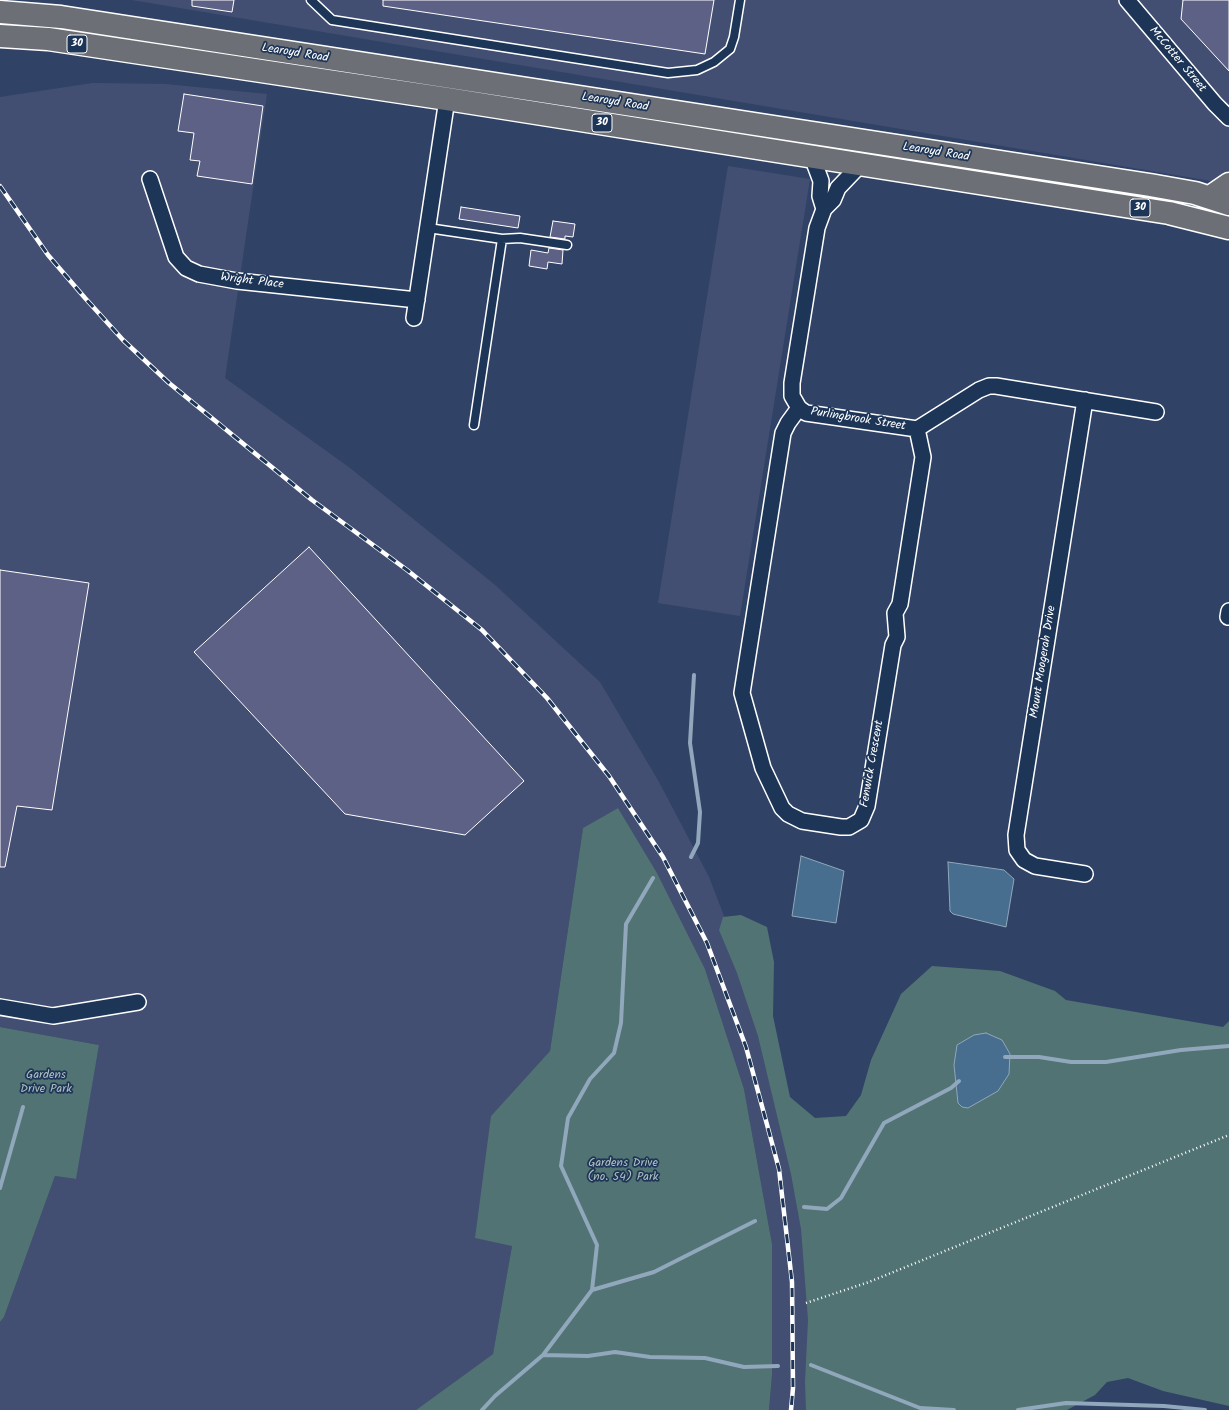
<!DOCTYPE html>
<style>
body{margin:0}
canvas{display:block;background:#304265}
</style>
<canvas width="1229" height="1410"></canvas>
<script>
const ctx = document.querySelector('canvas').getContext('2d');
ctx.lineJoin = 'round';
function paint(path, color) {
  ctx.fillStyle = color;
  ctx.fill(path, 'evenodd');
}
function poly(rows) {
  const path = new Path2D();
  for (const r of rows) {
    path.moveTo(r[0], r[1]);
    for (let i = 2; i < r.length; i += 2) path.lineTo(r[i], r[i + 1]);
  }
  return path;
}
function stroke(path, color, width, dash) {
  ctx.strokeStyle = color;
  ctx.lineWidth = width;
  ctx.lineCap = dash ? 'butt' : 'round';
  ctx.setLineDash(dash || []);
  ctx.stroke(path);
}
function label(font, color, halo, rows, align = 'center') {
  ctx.font = font + ' Kalam,sans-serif';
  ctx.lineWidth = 3.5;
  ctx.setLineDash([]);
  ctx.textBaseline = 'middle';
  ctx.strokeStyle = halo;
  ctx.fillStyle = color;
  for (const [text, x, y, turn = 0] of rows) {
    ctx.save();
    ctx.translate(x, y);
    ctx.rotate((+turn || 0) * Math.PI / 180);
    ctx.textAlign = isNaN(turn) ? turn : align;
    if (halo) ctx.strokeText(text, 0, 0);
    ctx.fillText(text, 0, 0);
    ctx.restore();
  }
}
paint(poly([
 [132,0,1229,0,1229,184],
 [93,83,165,84,267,94,225,378,350,468,494,584,600,682,659,782,709,877,746,973,815,1249,810,1410,769,1410,772,1375,772,1244,744,1089,705,969,657,873,618,808,583,828,550,1051,491,1116,512,1246,493,1354,416,1410,0,1410,0,1322,4,1317,55,1176,75,1179,99,1045,0,1027,0,97],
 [728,166,810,179,740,616,658,603]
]), '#424f72');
paint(poly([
 [618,808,657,873,705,969,744,1089,772,1244,772,1375,769,1410,416,1410,493,1354,512,1246,475,1238,491,1116,550,1051,583,828],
 [741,915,767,927,774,962,773,1016,790,1097,815,1118,846,1116,861,1095,871,1060,901,994,932,966,1000,971,1055,991,1066,1000,1223,1027,1229,1021,1229,1406,1163,1391,1128,1378,1107,1382,1095,1395,1067,1410,806,1410,805,1382,808,1320,801,1229,791,1174,758,1036,737,973,719,930,723,917],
 [0,1027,99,1045,76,1179,55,1176,4,1317,0,1322]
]), '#517373');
const water = poly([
 [801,856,844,871,836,923,792,916,801,856],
 [948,862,1004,870,1014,879,1006,927,953,914,950,911,948,862],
 [986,1033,1002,1040,1010,1054,1009,1074,998,1091,968,1108,962,1107,958,1103,954,1065,957,1045,974,1035,986,1033]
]);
paint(water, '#476d8f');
stroke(water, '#91a7bc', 1);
stroke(poly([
 [691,857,698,843,700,812,690,743,694,675],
 [1005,1057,1039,1057,1071,1062,1106,1062,1181,1050,1229,1046],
 [0,1188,23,1107],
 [804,1207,827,1209,841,1198,884,1123,951,1088,959,1081],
 [592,1290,597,1245,561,1166,568,1118,590,1079,614,1053,621,1023,626,924,653,878],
 [543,1355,588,1356,615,1352,650,1357,705,1358,744,1367,778,1366],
 [811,1365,920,1408,954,1410],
 [482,1410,495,1396,543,1355,592,1290,654,1272,755,1221],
 [1018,1410,1066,1403,1164,1406,1205,1410]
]), '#91a7bc', 4);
const building = poly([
 [192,0,234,0,232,12,192,6,192,0],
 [383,0,714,0,705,54,383,6,383,0],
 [1183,0,1229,0,1229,71,1181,19,1183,0],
 [184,94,263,106,252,184,197,176,200,161,190,160,194,133,178,131,184,94],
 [461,207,520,216,518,228,459,219,461,207],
 [553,221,575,224,573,237,565,236,565,239,550,237,553,221],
 [549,248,563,250,562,264,548,262,547,269,529,266,531,250,548,253,549,248],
 [309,547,524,781,465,835,345,814,194,652,309,547],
 [0,570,89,583,52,810,17,806,5,867,0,867,0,570]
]);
paint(building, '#5e6186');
stroke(building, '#fff', 1);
const service = poly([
 [311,0,332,20,668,73,697,70,714,62,730,49,734,37,740,0],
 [428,228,502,239,474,425],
 [502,239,520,238,567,245]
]);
const minor = poly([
 [1127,0,1215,104,1229,118],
 [812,157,821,181,820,196,824,209],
 [860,165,838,188,833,200,824,209,817,228,792,383,792,396,799,408,806,413,917,429,979,390,989,386,996,386,1156,412],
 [150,179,176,257,186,268,199,274,237,281,417,300],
 [414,318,447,99],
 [1085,400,1016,835,1017,850,1024,860,1035,866,1085,874],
 [799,408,788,423,783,433,742,693,763,768,782,808,788,814,802,821,841,827,849,827,861,820,867,806,893,645,897,637,895,613,900,604,923,457,917,429],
 [1228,617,1229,611],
 [0,1007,53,1016,138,1002]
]);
const primary = poly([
 [0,12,61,17,1150,185,1195,193,1229,204],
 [0,36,48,39,447,99,1118,205,1169,213,1229,228],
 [1210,197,1229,184]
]);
stroke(service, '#fff', 11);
stroke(minor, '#fff', 18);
stroke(primary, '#fff', 25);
stroke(poly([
 [806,1303,869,1282,1229,1135]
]), '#fff', 2.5, [1, 3]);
stroke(service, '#1d3557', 8);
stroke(minor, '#1d3557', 15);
stroke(primary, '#6c6f75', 22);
const rail = poly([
 [0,186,48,255,85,298,123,340,169,383,312,500,407,570,482,630,547,698,609,776,663,857,707,943,746,1047,779,1169,792,1282,793,1388,791,1410]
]);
stroke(rail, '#fff', 4.5);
stroke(rail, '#1d3557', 3, [9]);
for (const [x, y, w] of [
 [77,44,20],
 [602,123,20],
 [1140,208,20]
]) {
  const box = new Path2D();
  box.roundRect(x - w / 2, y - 9, w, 18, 3);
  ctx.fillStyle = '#1d3557';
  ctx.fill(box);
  stroke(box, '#fff', 1);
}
label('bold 11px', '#fff', null, [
 ["30",77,44],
 ["30",602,123],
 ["30",1140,208]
]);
label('12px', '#fff', '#1d3557', [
 ["Learoyd Road",295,54,9],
 ["McCotter Street",1177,60,50],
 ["Learoyd Road",615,103,9],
 ["Learoyd Road",936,153,9],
 ["Wright Place",252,282,7],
 ["Purlingbrook Street",858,420,9],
 ["Mount Moogerah Drive",1044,662,-81],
 ["Fenwick Crescent",873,764,-80]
]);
label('12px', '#b1c0c0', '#1d3557', [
 ["Gardens",46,1076],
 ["Drive Park",46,1090],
 ["Gardens Drive",623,1164],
 ["(no. 54) Park",623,1178]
]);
</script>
